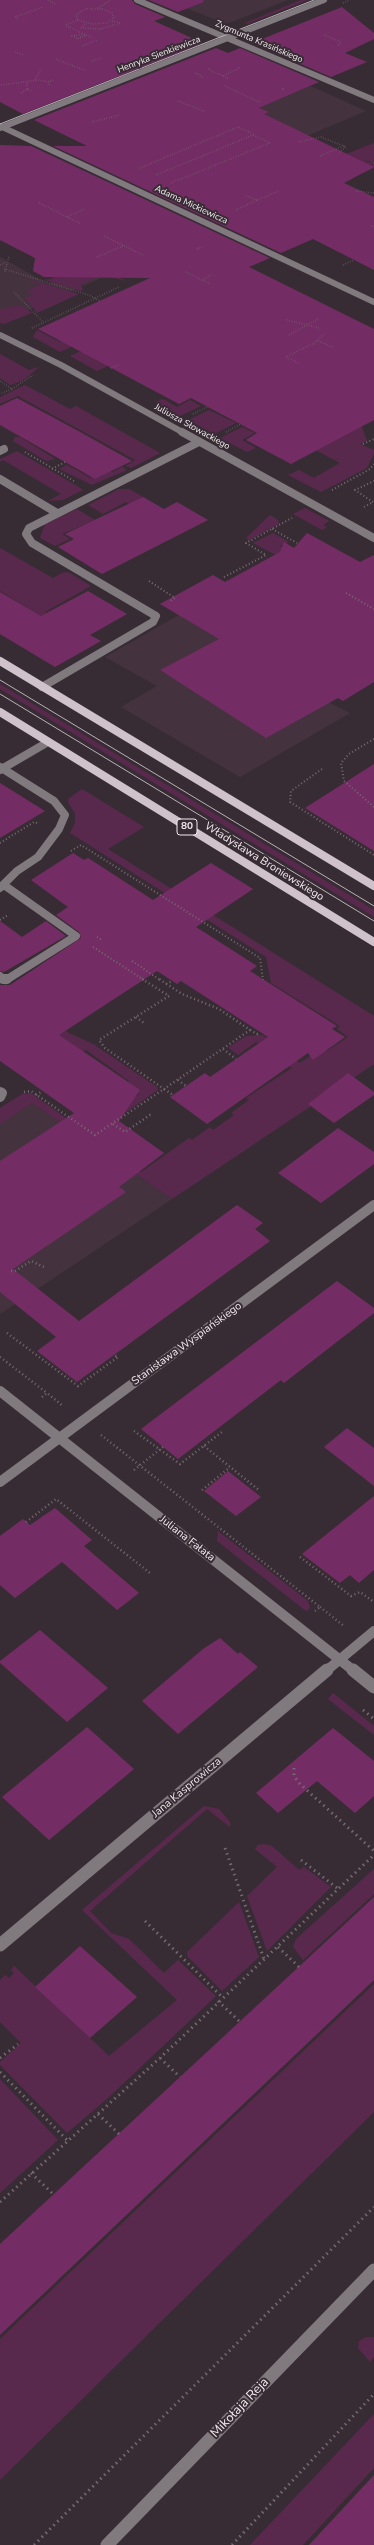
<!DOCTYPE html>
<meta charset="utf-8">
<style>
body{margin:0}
canvas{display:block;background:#382c34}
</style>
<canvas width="374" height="2545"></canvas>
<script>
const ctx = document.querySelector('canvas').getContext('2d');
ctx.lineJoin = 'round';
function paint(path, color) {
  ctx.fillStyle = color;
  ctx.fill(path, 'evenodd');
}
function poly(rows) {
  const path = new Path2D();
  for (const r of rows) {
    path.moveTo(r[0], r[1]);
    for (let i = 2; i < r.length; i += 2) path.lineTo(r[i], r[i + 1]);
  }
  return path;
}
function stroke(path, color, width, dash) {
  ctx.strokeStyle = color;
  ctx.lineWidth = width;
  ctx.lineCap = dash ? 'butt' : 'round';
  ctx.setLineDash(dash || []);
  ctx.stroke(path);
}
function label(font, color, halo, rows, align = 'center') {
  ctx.font = font + ' "Nunito Sans",sans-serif';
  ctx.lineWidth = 4;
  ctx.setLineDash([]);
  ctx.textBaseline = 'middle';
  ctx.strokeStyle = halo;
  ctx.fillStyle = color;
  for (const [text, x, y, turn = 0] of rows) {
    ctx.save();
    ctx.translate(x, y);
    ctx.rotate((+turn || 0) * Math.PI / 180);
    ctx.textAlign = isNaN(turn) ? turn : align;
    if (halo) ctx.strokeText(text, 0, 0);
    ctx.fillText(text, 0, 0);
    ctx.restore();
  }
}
paint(poly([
 [167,0,288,0,226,24],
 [310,86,366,111,184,188,259,108],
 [0,257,48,284,91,263,112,273,5,320,0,317],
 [179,615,328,702,350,713,240,777,121,707,157,686,105,657],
 [32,1103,172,1199,0,1314,0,1123]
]), '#45323f');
paint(poly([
 [301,0,308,0,247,24,245,23],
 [374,143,374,162,363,160,374,164,374,168,361,174,329,161],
 [63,271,116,276,126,281,103,275,80,285,83,289,81,291,45,280,51,279],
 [27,279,79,294,37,313,26,298,33,294,27,291,40,285],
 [142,304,148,313,60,352,33,337,37,330,60,342],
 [15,306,24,307,32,313,4,324,0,323,0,310],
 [122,333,331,411,362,427,367,441,360,444,374,450,374,453,367,468,321,492,288,475,299,470,314,478,340,463,138,357,112,364,97,371,70,356],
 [0,354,29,370,39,367,22,381,10,385,0,378],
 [25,385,70,409,76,406,160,453,131,468,126,466,135,460,18,396,0,404,0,397],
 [163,399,177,407,190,400,201,406,180,416,155,402],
 [209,410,236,423,214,434,188,420],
 [242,427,255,433,242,440,256,448,247,452,220,438],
 [15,437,20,437,55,459,46,461,13,441],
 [17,451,82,489,83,490,63,500,48,501,61,494,3,460,0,462,0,459],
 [67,465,91,478,108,470,112,472,122,467,127,470,92,485,59,469],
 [119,489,129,489,149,500,135,507,126,502,103,514,88,505],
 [305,508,329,521,323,525,327,527,322,530,293,514],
 [77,509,95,520,62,534,70,539,55,546,40,538,45,524],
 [270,515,278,520,279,524,249,540,246,538],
 [273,533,289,542,280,546,334,577,295,565,253,543],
 [0,548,53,578,64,572,70,573,91,586,45,612,50,615,44,618,0,591],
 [0,684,374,910,374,917,0,689],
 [82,789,144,827,108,849,374,1016,374,1064,172,1199,32,1103,0,1124,0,1108,22,1094,31,1093,141,1172,189,1138,192,1140,210,1127,213,1130,234,1115,231,1113,249,1100,246,1098,292,1068,256,1042,238,1055,230,1049,229,1047,246,1036,263,1035,277,1045,275,1047,300,1063,322,1048,327,1051,348,1037,337,1029,340,1026,271,983,266,957,70,833,75,823,75,814,68,802,68,799],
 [52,1021,69,1033,93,1044,157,1087,158,1090,100,1130,95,1123,139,1094,126,1084,129,1081,86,1050,81,1054,42,1028],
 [218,1531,308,1601,310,1608,306,1611,217,1541],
 [333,1693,374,1726,374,1735,328,1699],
 [204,1806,219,1809,230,1822,230,1827,207,1809,90,1911,111,1933,129,1939,164,1973,178,1960,216,1996,109,2097,67,2133,0,2065,0,2062,21,2043,0,2022,0,1980,5,1975,9,1978,14,1973,11,1970,14,1966,109,2056,177,2000,82,1910],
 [264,1844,272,1846,299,1870,304,1867,331,1887,267,1951,247,1896,277,1867,255,1849,258,1845],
 [374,1869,374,1894,303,1960,293,1947,296,1939],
 [239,1902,259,1957,222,1991,188,1957,187,1952],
 [374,1984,374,2112,0,2480,0,2339],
 [0,2079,58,2140,0,2193],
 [366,2337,374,2337,374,2357,370,2362,358,2348,359,2341],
 [374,2414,374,2468,303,2545,250,2545]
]), '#59284d');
paint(poly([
 [0,0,132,0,135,4,165,17,154,21,203,43,23,114,0,102],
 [149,0,203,0,204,2,178,12],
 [342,7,374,33,374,39,345,53,367,62,331,77,252,43],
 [216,48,228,53,240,48,319,82,259,108,269,112,264,114,374,167,344,183,374,197,374,270,313,239,281,253,53,146,87,146,34,120],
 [0,145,31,146,270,258,249,267,374,329,374,420,291,464,246,440,257,433,191,398,179,404,38,329,150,278,44,277,33,271,35,258,0,240],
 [17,398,82,433,132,461,95,479,0,425,0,406],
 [143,497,164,509,177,502,208,520,102,574,58,547,74,539,65,534],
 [307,533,360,562,374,555,374,682,343,701,338,698,266,738,160,670,219,639,160,604,213,575,225,582,280,552,284,542,294,548],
 [88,591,127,614,90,635,101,641,55,667,0,634,0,592,41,616],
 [374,764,374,851,305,808],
 [0,783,45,811,0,838],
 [73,853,84,860,88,858,153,900,211,863,253,889,196,927,257,966,250,971,337,1026,332,1029,345,1037,313,1060,308,1053,207,1124,170,1097,205,1073,210,1077,268,1037,181,981,177,984,157,971,59,1035,140,1090,119,1121,164,1153,119,1187,126,1192,13,1269,79,1321,237,1205,263,1223,255,1229,270,1241,77,1382,37,1351,56,1337,0,1292,0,1161,74,1113,0,1061,0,985,10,985,81,938,79,932,56,915,68,907,31,880],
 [0,921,22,937,46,921,66,936,4,972,0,971],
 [348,1073,374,1092,374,1095,334,1123,308,1104],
 [338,1128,374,1152,374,1164,321,1203,278,1173],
 [337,1281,374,1308,374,1313,284,1383,281,1380,178,1459,141,1429],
 [347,1428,374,1448,374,1486,324,1447],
 [228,1471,261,1497,236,1516,204,1491],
 [374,1496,374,1570,359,1583,350,1575,340,1583,302,1554],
 [55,1508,92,1540,84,1546,139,1593,117,1610,62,1562,15,1598,0,1585,0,1536,23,1519,30,1525],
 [40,1630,108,1688,67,1722,0,1663,0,1661],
 [220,1638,238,1654,240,1652,258,1667,178,1734,142,1701,203,1649],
 [87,1727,134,1769,49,1840,2,1797],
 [333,1728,374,1761,374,1796,355,1813,317,1781,278,1813,256,1793],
 [374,1897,374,1980,0,2335,0,2244],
 [80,1946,137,1997,90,2038,35,1987],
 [374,2475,374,2545,309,2545]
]), '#742c64');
stroke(poly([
 [48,0,55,4],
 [343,3,350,0],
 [98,8,111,0],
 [85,9,103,9,112,13,114,18,106,23,92,24,78,20,76,15,85,9],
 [17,18,15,17,43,7],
 [78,20,65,25,93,38],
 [85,24,81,28,100,29,121,23,111,21],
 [85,35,77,39,87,35],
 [324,35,339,41,341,43,337,46],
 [77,38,72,36,84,34],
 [82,46,97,40],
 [15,52,24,55],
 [56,59,86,71],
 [92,61,102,58],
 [208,69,223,76,241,67],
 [196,73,203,78],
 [223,76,229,79],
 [35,80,41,69],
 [48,82,54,80],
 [27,83,27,89,33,91],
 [1,85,38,80,48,82,50,86],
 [225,86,261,103],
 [282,89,284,89,282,90],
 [21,93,28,89],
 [178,101,206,112],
 [92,122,120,115],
 [299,142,321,137,346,147,338,153],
 [320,156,344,146],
 [371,162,374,163],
 [140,168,238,127,253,134],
 [156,175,253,135,270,143,171,183],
 [356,191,374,193],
 [257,200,279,191],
 [39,203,81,224],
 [236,210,257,200,244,195],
 [67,217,84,209],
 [372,226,374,228],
 [104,236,143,255],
 [197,249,204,246],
 [97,257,123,246],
 [0,265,7,262],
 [343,265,354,260],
 [4,269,89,295,100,301],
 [5,272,9,256],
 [186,272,210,284],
 [202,280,211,275],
 [14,292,43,322],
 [287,320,319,328],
 [32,328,119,287],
 [289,335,318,319],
 [318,341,333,347],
 [298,363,286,357,314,343,325,333],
 [111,368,120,364],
 [0,381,12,389,0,394],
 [12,389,33,375],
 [193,414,207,407],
 [226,432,241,424]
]), '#756a71', 1.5, [0.5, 2]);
stroke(poly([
 [363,444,374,439],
 [25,452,74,481],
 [52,469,65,462],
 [332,490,370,469,374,464],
 [373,502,355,490,374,481],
 [364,507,373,502],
 [272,529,297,543],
 [224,577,266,555,246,543,292,518],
 [149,581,175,598,170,601],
 [346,593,374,609],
 [374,739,349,754,341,763,344,781,374,807],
 [322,769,291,791,290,802,374,855],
 [0,843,34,822,37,823],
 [71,851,81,845,260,958,263,980],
 [0,920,8,915],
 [97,937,102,940],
 [93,947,144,980],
 [132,961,160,980]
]), '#756a71', 2, [1, 2.5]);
stroke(poly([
 [142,979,169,996,99,1040,105,1048,164,1089,250,1030,219,1009,182,994,159,979],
 [166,984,172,981],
 [136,1017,144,1023],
 [250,1030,257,1034,260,1032],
 [223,1049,236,1059],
 [178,1080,186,1086],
 [24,1092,31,1091,95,1135,164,1089,173,1095],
 [36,1095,43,1091],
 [113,1124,125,1132,150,1115,153,1116],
 [11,1271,15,1271,31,1261,44,1267],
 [7,1333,78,1386,118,1357,114,1355],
 [0,1357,47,1393],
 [42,1397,47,1393,63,1406],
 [134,1431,180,1464,222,1432],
 [101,1435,320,1607,315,1611],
 [204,1446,260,1491],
 [134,1470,163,1447],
 [202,1490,229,1468],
 [26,1522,56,1499,150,1573],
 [300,1557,351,1596,360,1592,374,1602],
 [320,1607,344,1626]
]), '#756a71', 2.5, [1, 3]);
stroke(poly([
 [363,1710,374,1719],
 [294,1768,294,1776,300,1784,374,1851],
 [225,1848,264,1959],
 [301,1860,337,1888],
 [145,1921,222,1997],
 [278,1947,299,1967],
 [218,2001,240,2022],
 [0,2058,18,2044],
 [160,2058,180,2077],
 [0,2072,67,2140],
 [98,2114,119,2134],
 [31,2173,53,2194],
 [0,2202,160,2058,374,1855],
 [34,2545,374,2207],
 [232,2545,374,2394]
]), '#756a71', 3, [1.5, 4]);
stroke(poly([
 [137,0,374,100],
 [0,126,374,302],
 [0,128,324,0],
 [0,335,61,365,184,433]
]), '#80797e', 6);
stroke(poly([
 [182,432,374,538],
 [0,451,4,449],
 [0,479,57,513],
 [42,687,153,622,156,616,32,543,26,534,29,528,199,442],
 [0,767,54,801,65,815,59,829,38,857,17,871,0,888],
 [0,770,48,742],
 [4,885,76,936,6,980],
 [0,976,5,980]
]), '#80797e', 8);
stroke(poly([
 [3,979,7,979],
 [0,1092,2,1093,0,1097],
 [0,1391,354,1671],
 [0,1482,374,1205],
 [326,1671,374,1631]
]), '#80797e', 10);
stroke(poly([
 [353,1670,374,1687],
 [0,1945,327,1670],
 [107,2545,374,2270]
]), '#80797e', 13);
stroke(poly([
 [0,661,374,886],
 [0,712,374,942]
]), '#d0c2cb', 8);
stroke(poly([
 [0,124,314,0],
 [0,680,374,906],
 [0,694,374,921]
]), '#b9b0b6', 1);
label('9px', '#f2e9ef', '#382c34', [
 ["Zygmunta Krasińskiego",259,42,23],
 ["Henryka Sienkiewicza",159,55,-21],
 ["Adama Mickiewicza",191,205,25],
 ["Juliusza Słowackiego",192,427,29]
]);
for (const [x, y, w] of [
 [187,827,20]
]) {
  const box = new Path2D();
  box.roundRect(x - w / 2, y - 8, w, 16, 3);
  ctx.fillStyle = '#382c34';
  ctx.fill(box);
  stroke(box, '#f2e9ef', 1);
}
label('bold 10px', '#f2e9ef', null, [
 ["80",187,827]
]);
label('11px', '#f2e9ef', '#382c34', [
 ["Władysława Broniewskiego",264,862,32],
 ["Stanisława Wyspiańskiego",187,1344,-36],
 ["Juliana Fałata",187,1539,38],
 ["Jana Kasprowicza",187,1788,-40]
]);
label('13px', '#f2e9ef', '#382c34', [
 ["Mikołaja Reja",240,2408,-46]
]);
</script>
